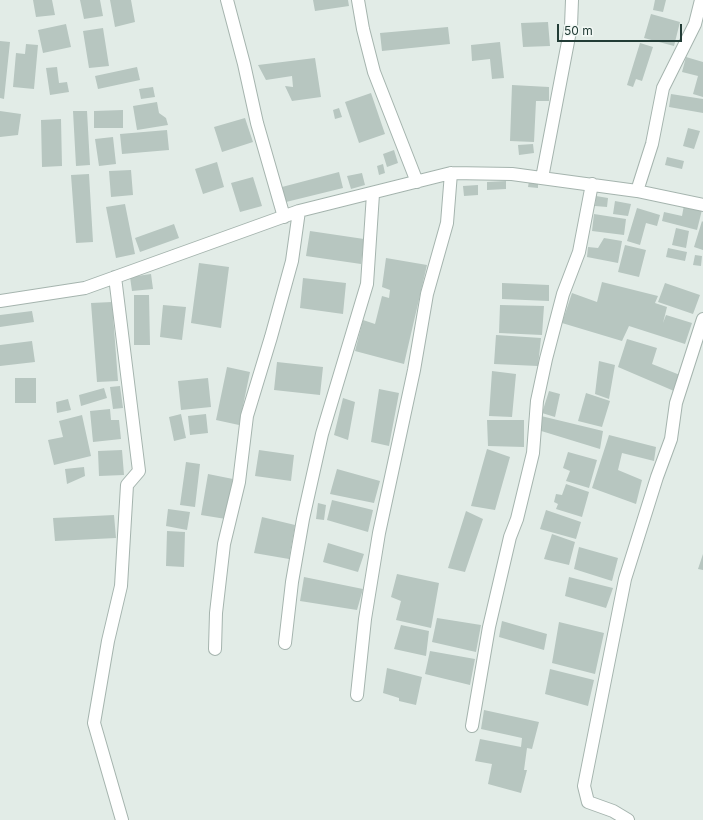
<!DOCTYPE html>
<style>
body{margin:0}
#map{position:relative;width:703px;height:820px;overflow:hidden;background:#e2ece7;font-family:Inter,sans-serif}
canvas{display:block}
.scale{position:absolute;left:557px;top:24px;width:125px;height:18px;box-sizing:border-box;border:2px solid #223c36;border-top:0;padding-left:5px;font-size:12px;line-height:14px;white-space:nowrap;color:#223c36;-webkit-text-stroke:3px #f2f8f5;paint-order:stroke}
</style>
<div id="map">
<canvas width="703" height="820"></canvas>
<div class="scale">50 m</div>
</div>
<script>
const ctx = document.querySelector('canvas').getContext('2d');
ctx.lineJoin = 'round';
function paint(path, color) {
  ctx.fillStyle = color;
  ctx.fill(path, 'evenodd');
}
function poly(rows) {
  const path = new Path2D();
  for (const r of rows) {
    path.moveTo(r[0], r[1]);
    for (let i = 2; i < r.length; i += 2) path.lineTo(r[i], r[i + 1]);
  }
  return path;
}
function stroke(path, color, width, dash) {
  ctx.strokeStyle = color;
  ctx.lineWidth = width;
  ctx.lineCap = dash ? 'butt' : 'round';
  ctx.setLineDash(dash || []);
  ctx.stroke(path);
}
paint(poly([
 [33,0,52,0,55,15,36,17],
 [80,0,100,0,103,16,84,19],
 [110,0,131,0,135,22,115,27],
 [313,0,348,0,349,6,315,11],
 [655,0,666,0,663,12,653,10],
 [651,14,680,22,674,46,644,38],
 [548,22,550,46,523,47,521,23],
 [66,24,71,47,43,53,38,30],
 [448,27,450,44,382,51,380,33],
 [103,28,109,66,89,68,83,31],
 [0,41,10,42,4,99,0,98],
 [500,42,504,78,492,79,490,59,472,61,471,45],
 [640,43,653,47,642,81,636,79,633,87,627,85],
 [26,44,38,45,34,89,13,87,16,53,25,54],
 [686,57,703,62,703,97,693,94,698,76,682,72],
 [315,58,321,97,292,101,285,86,293,87,292,76,266,80,258,65],
 [57,67,59,83,67,82,69,92,50,95,46,68],
 [137,67,140,80,98,89,95,76],
 [512,85,549,87,549,101,536,101,534,142,510,141],
 [153,87,155,97,141,99,139,89],
 [371,93,385,134,359,143,345,102],
 [671,94,703,99,703,113,669,107],
 [157,102,159,113,166,118,168,125,137,130,133,106],
 [339,108,342,117,335,119,333,110],
 [123,110,123,128,94,128,94,111],
 [0,111,21,114,18,135,0,137],
 [73,111,87,111,90,165,76,166],
 [245,118,253,142,222,152,214,127],
 [61,119,62,166,42,167,41,120],
 [688,128,700,131,694,149,683,146],
 [167,130,169,150,122,154,120,134],
 [113,137,116,164,99,166,95,139],
 [533,144,534,153,519,155,518,145],
 [394,150,398,163,387,167,383,154],
 [667,157,684,161,682,169,665,165],
 [217,162,224,187,203,194,195,169],
 [383,164,385,173,379,175,377,166],
 [131,170,133,195,111,197,109,171],
 [339,172,343,188,286,202,282,187],
 [362,173,365,185,351,189,347,176],
 [89,174,93,242,76,243,71,175],
 [253,177,262,206,240,212,231,183],
 [506,181,506,189,487,190,487,182],
 [529,181,538,182,538,188,528,187],
 [478,185,478,195,464,196,463,186],
 [596,196,608,198,607,207,595,206],
 [615,201,631,204,628,216,613,214],
 [125,204,135,254,116,258,106,207],
 [684,205,702,210,697,230,662,221,664,212,682,216],
 [637,208,660,215,657,226,646,223,640,245,627,241],
 [594,214,626,219,624,235,592,231],
 [702,221,703,222,703,250,694,247],
 [174,224,179,238,140,252,135,238],
 [676,228,689,231,686,248,672,245],
 [310,231,364,239,361,264,306,256],
 [604,238,622,241,618,263,587,257,588,247,598,248],
 [625,245,646,250,639,277,618,272],
 [668,248,687,252,685,261,666,257],
 [695,255,702,256,701,266,693,265],
 [386,258,427,265,404,364,355,351,363,320,375,324,382,296,389,298,390,290,382,287],
 [199,263,229,267,221,328,191,323],
 [151,274,153,289,132,291,130,277],
 [303,278,346,283,343,314,300,308],
 [602,282,658,296,655,303,667,307,663,323,666,315,692,323,685,344,629,326,622,341,562,323,572,293,597,302],
 [502,283,549,285,549,301,502,299],
 [665,283,700,295,693,314,658,302],
 [134,295,149,295,150,345,134,345],
 [112,302,118,381,97,382,91,303],
 [163,305,186,307,182,340,160,337],
 [500,305,544,306,542,335,499,333],
 [32,311,34,322,0,327,0,315],
 [496,335,541,338,538,366,494,364],
 [627,339,657,348,652,364,680,375,674,391,618,367],
 [32,341,35,362,0,366,0,345],
 [599,361,615,365,609,399,595,394],
 [277,362,323,367,320,395,274,390],
 [227,367,250,372,239,425,216,420],
 [492,371,516,374,512,417,489,416],
 [15,378,36,378,36,403,15,403],
 [208,378,211,407,181,410,178,381],
 [120,386,123,408,113,409,110,387],
 [104,388,107,398,81,406,79,395],
 [379,389,399,393,389,446,371,442],
 [549,391,560,394,555,417,542,413],
 [586,393,610,401,602,427,578,421],
 [343,398,355,402,348,440,334,435],
 [68,399,71,410,57,413,56,402],
 [110,409,111,420,119,420,121,439,93,442,90,411],
 [181,414,186,438,174,441,169,417],
 [206,414,208,433,190,435,188,416],
 [82,415,91,456,54,465,48,440,63,437,59,421],
 [541,416,603,431,600,449,538,430],
 [487,420,524,420,524,447,488,446],
 [609,435,656,447,654,461,622,453,618,470,642,480,636,504,592,488],
 [487,449,510,457,495,510,471,506],
 [122,450,124,475,99,476,98,451],
 [259,450,294,455,291,481,255,476],
 [568,452,597,460,589,488,566,481,570,471,563,468],
 [186,462,200,464,195,507,180,505],
 [84,467,85,476,67,484,65,469],
 [337,469,380,481,374,503,330,494],
 [208,474,233,479,226,519,201,515],
 [566,484,589,492,582,517,556,509,558,504,554,502,556,494,562,495],
 [332,500,373,510,368,532,327,520],
 [318,503,326,505,324,520,316,519],
 [168,509,190,512,187,530,166,526],
 [546,510,581,522,576,539,540,529],
 [466,511,483,519,465,572,448,568],
 [114,515,116,538,55,541,53,518],
 [262,517,295,525,289,559,254,553],
 [167,531,185,532,184,567,166,566],
 [552,534,575,542,569,565,544,559],
 [328,543,364,554,358,572,323,562],
 [579,547,618,558,612,581,574,569],
 [703,554,703,570,698,569],
 [397,574,439,583,431,628,396,620,401,601,391,597],
 [304,577,363,589,357,610,300,601],
 [569,577,613,588,606,608,565,596],
 [437,618,481,625,476,652,432,642],
 [502,621,547,634,544,650,499,637],
 [559,622,604,633,595,674,552,663],
 [401,625,429,631,426,656,394,649],
 [430,651,475,659,470,685,425,674],
 [387,668,422,677,416,705,399,701,399,698,383,693],
 [550,669,594,680,588,706,545,694],
 [484,710,539,722,532,749,527,748,524,770,527,770,521,793,488,784,492,764,475,761,480,739,521,747,522,738,481,729]
]), '#b7c6c0');
const street = poly([
 [227,0,244,64,257,123,284,217],
 [358,0,363,29,374,72,417,182],
 [542,178,571,26,572,0],
 [637,191,652,144,663,88,695,24,701,0],
 [115,277,139,471,127,485,121,586,108,641,94,723,122,820],
 [0,301,85,288,299,211,451,173,512,174,637,191,703,205],
 [285,643,292,582,303,519,322,434,367,284,373,194],
 [215,649,216,613,224,544,239,482,247,416,271,337,292,261,299,211],
 [357,695,365,619,379,533,414,370,427,294,447,223,451,173],
 [472,726,489,627,510,537,517,519,533,453,537,401,546,359,563,294,579,252,592,184],
 [628,820,613,811,588,802,584,786,625,579,657,477,671,439,676,403,703,319]
]);
stroke(street, '#a5b4ae', 14);
stroke(street, '#fff', 12);
</script>
